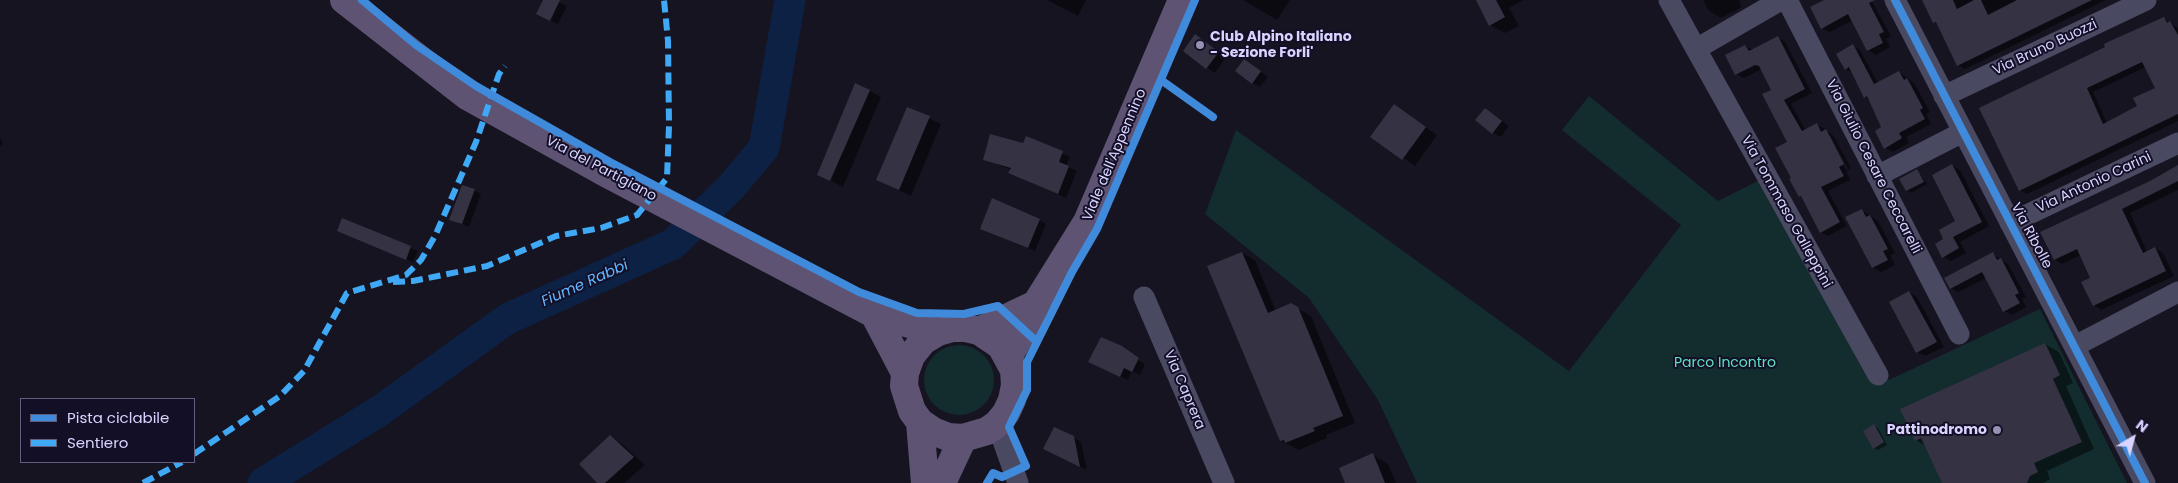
<!DOCTYPE html>
<style>
body{margin:0}
#map{position:relative;width:2178px;height:483px;overflow:hidden;background:#161421;font-family:Poppins,sans-serif}
canvas{display:block}
.legend{position:absolute;left:20px;top:398px;width:175px;height:65px;box-sizing:border-box;background:#130f26;border:1px solid #625e7d;margin:0;padding:6px 9px;list-style:none;font-size:15px;color:#d9d4ff}
.legend li{display:flex;align-items:center;gap:10px;height:25px}
.legend b{width:25px;border:1px solid #625e7d}
.north{position:absolute;left:2108px;top:413px;width:50px;height:50px;-webkit-text-stroke:4px #130f26;paint-order:stroke;rotate:37deg;font-size:14px;font-weight:700;line-height:20px;text-align:center;color:#d9d4ff}
.north::after{content:'';display:block;margin:auto;width:18px;height:22px;background:#d9d4ff;clip-path:polygon(50% 0,100% 100%,50% 72%,0 100%)}
</style>
<div id="map">
<canvas width="2178" height="483"></canvas>
<ul class="legend">
<li><b style="height:6px;background:#408adc"></b>Pista ciclabile</li>
<li><b style="height:6px;background:#3fa9f5"></b>Sentiero</li>
</ul>
<div class="north">N</div>
</div>
<script>
const ctx = document.querySelector('canvas').getContext('2d');
ctx.lineJoin = 'round';
function paint(path, color) {
  ctx.fillStyle = color;
  ctx.fill(path, 'evenodd');
}
function poly(rows) {
  const path = new Path2D();
  for (const r of rows) {
    if (r.length === 3) {
      path.moveTo(r[0] + r[2], r[1]);
      path.arc(r[0], r[1], r[2], 0, 2 * Math.PI);
      continue;
    }
    path.moveTo(r[0], r[1]);
    for (let i = 2; i < r.length; i += 2) path.lineTo(r[i], r[i + 1]);
  }
  return path;
}
function stroke(path, color, width, dash) {
  ctx.strokeStyle = color;
  ctx.lineWidth = width;
  ctx.lineCap = dash ? 'butt' : 'round';
  ctx.setLineDash(dash || []);
  ctx.stroke(path);
}
function label(font, color, halo, rows, align = 'center') {
  ctx.font = font + ' Poppins,sans-serif';
  ctx.lineWidth = 4;
  ctx.setLineDash([]);
  ctx.textBaseline = 'middle';
  ctx.strokeStyle = halo;
  ctx.fillStyle = color;
  for (const [text, x, y, turn = 0] of rows) {
    ctx.save();
    ctx.translate(x, y);
    ctx.rotate((+turn || 0) * Math.PI / 180);
    ctx.textAlign = isNaN(turn) ? turn : align;
    if (halo) ctx.strokeText(text, 0, 0);
    ctx.fillText(text, 0, 0);
    ctx.restore();
  }
}
paint(poly([
 [1589,96,1718,201,1760,180,1889,380,2040,309,2127,483,1417,483,1378,400,1309,298,1205,214,1236,130,1569,371,1681,225,1562,130],
 [959,380,35]
]), '#132c2d');
paint(poly([
 [544,0,555,0,567,6,558,24,545,18],
 [1047,0,1086,0,1078,16],
 [1243,0,1290,0,1277,20],
 [1477,0,1524,0,1509,8,1519,26,1505,33,1490,25],
 [1703,0,1739,0,1742,7,1721,18,1709,11],
 [1826,0,1868,0,1873,3,1891,36,1886,39,1890,47,1876,55,1868,50,1853,20,1830,32,1822,28],
 [1923,0,2106,0,1965,69,1958,65,1939,25,1934,22],
 [2164,19,2178,28,2178,121,2027,194,2020,190,1981,108],
 [2146,67,2157,88,2138,107,2107,123,2093,92],
 [1778,37,1785,42,1812,93,1791,104,1806,131,1817,124,1833,135,1851,168,1846,171,1850,180,1828,191,1847,226,1828,236,1821,232,1804,199,1800,196,1793,178,1788,143,1772,90,1762,69,1744,78,1736,74,1745,46,1753,50],
 [1828,135,1830,135,1848,169,1846,170],
 [1203,40,1226,57,1215,73,1184,51],
 [1853,46,1860,50,1878,83,1899,72,1914,83,1930,112,1926,114,1931,124,1906,137,1909,143,1893,152,1885,148,1883,128,1870,101,1865,97,1853,73,1846,69],
 [1245,60,1268,77,1260,87,1252,83],
 [870,91,881,97,843,187,819,175],
 [1394,105,1437,135,1415,166,1372,136],
 [1485,109,1509,126,1501,137,1493,133],
 [929,118,941,124,911,196,878,180],
 [0,138,3,144,0,146],
 [1026,138,1070,157,1066,166,1077,171,1066,198,1018,177,1010,173,1012,170,985,160,1024,145],
 [1952,165,1960,170,1989,226,1960,242,1966,253,1951,261,1943,257,1945,240,1957,222],
 [2178,168,2178,190,2130,213,2147,252,2155,248,2163,253,2174,276,2101,310,2094,305,2092,278,2081,255,2062,264,2054,259,2042,233],
 [1917,171,1927,184,1911,193,1907,190],
 [474,190,481,194,469,227,451,219],
 [1862,210,1878,221,1895,253,1890,255,1895,265,1881,272,1873,267],
 [343,220,418,251,413,262,338,231],
 [1040,220,1046,224,1035,251,988,232],
 [1242,253,1255,260,1276,311,1291,305,1311,316,1355,423,1326,435,1327,438,1299,450,1281,441],
 [1993,254,2008,264,2026,297,2022,299,2026,307,2012,315,2004,311,1986,278,1958,292,1951,288],
 [1909,292,1917,297,1944,347,1925,356,1917,352],
 [1102,339,1145,364,1140,375,1132,371,1128,380,1096,366],
 [2045,344,2059,352,2073,383,2066,386,2094,449,2047,471,2050,479,2043,483,1943,483,1927,447,1916,440],
 [1874,426,1878,428,1887,445,1878,450,1874,448],
 [610,437,622,444,645,465,624,483,598,483],
 [1073,437,1081,442,1087,470,1052,453],
 [1373,455,1388,464,1396,483,1346,483]
]), '#0007');
stroke(poly([
 [263,483,381,410,507,319,673,244,731,187,764,148,790,0]
]), '#0d2144', 31);
paint(poly([
 [543,0,560,0,550,21,536,14],
 [1476,0,1496,0,1505,17,1489,26],
 [1824,0,1875,0,1869,3,1884,32,1879,34,1883,43,1867,51,1848,14,1821,29,1810,7],
 [1922,0,1953,0,1957,9,1974,0,1981,0,1988,15,2017,0,2092,0,1957,66,1936,22,1933,23],
 [2164,17,2167,23,2170,21,2178,35,2178,114,2019,191,1979,108,2105,47,2104,44,2110,41],
 [2142,62,2155,88,2133,98,2137,106,2103,124,2087,88],
 [1195,34,1219,52,1206,69,1183,51],
 [1778,36,1805,89,1784,100,1802,131,1817,123,1821,132,1826,129,1844,164,1839,167,1844,176,1821,187,1840,222,1820,233,1801,196,1799,197,1789,179,1791,178,1775,148,1787,142,1762,94,1771,90,1759,66,1755,65,1735,75,1725,55,1745,45,1749,51],
 [1853,44,1874,84,1899,71,1904,80,1907,78,1923,108,1920,110,1925,119,1899,133,1902,138,1884,149,1875,131,1881,127,1867,96,1864,98,1849,67,1845,70,1836,54],
 [1244,59,1261,71,1252,84,1235,71],
 [855,83,870,90,830,181,817,175],
 [1394,104,1426,127,1402,160,1370,137],
 [907,107,930,116,899,190,876,180],
 [1485,108,1502,121,1492,134,1475,120],
 [990,134,1023,143,1026,136,1063,151,1059,162,1069,166,1058,194,1008,173,1011,168,983,160],
 [1952,164,1982,222,1953,237,1959,248,1942,258,1935,244,1943,239,1939,230,1955,221,1932,175],
 [2178,165,2178,181,2122,209,2143,253,2155,247,2166,271,2093,306,2081,282,2090,278,2077,249,2054,260,2040,232,2150,181],
 [1917,169,1924,182,1906,191,1899,179],
 [462,185,475,189,462,224,449,220],
 [992,198,1040,219,1028,248,980,229],
 [1862,209,1866,217,1870,215,1888,249,1883,251,1888,260,1872,268,1845,217],
 [342,218,411,246,406,260,337,231],
 [1242,252,1268,313,1291,303,1298,307,1343,416,1313,428,1315,431,1285,443,1284,440,1280,441,1207,266],
 [1993,252,1997,260,2001,258,2019,293,2015,295,2020,303,2003,312,1982,272,1950,289,1944,278],
 [1909,291,1937,342,1916,353,1889,302],
 [1101,337,1122,346,1139,358,1132,372,1124,368,1120,377,1088,362],
 [2045,343,2060,375,2053,379,2082,442,2034,463,2038,472,2030,476,2027,483,1942,483,1921,438,1915,441,1900,409],
 [1874,424,1884,442,1873,449,1863,431],
 [1054,427,1074,436,1080,467,1043,449],
 [610,435,634,457,605,483,597,483,579,464],
 [1373,453,1385,483,1345,483,1339,468]
]), '#343243');
stroke(poly([
 [1669,0,1696,49,1781,0],
 [1787,0,1959,334],
 [1895,0,2145,483],
 [1696,49,1878,375],
 [1944,96,2146,0],
 [1877,176,1963,132],
 [2010,223,2178,143],
 [1144,297,1224,483],
 [2075,346,2178,292],
 [997,424,1018,483]
]), '#4a4962', 21);
stroke(poly([
 [344,0,467,96,602,171,874,314,938,332],
 [874,314,905,373],
 [979,331,1036,304],
 [1008,357,1024,330,1036,304,1087,222,1182,0],
 [920,422,933,431,948,437,963,438,987,431,997,424,1006,413,1012,400,1015,385,1014,370,1001,346,979,331,966,328,952,328,938,332,923,341,911,356,905,373,904,386,912,411,920,422,925,483],
 [942,483,963,438]
]), '#5e5373', 28);
stroke(poly([
 [393,282,413,281,487,266,556,236,601,228,637,215,667,178,669,126,668,41,664,0],
 [194,454,280,396,304,371,347,293,406,275,421,260,435,236,476,142,499,74,505,66],
 [143,483,182,462]
]), '#3fa9f5', 6, [12, 6]);
stroke(poly([
 [362,0,416,45,476,86,610,162,859,292,917,313,964,314,998,306,1037,342],
 [1895,0,2145,483],
 [1161,80,1213,117],
 [987,483,993,473,1002,477,1026,466,1009,427,1027,390,1027,362,1072,272,1097,229,1195,0]
]), '#408adc', 8);
for (const [x, y, r, color] of [
 [1200,45,5,"#9591b1"],
 [1997,430,5,"#9591b1"]
]) {
  const dot = new Path2D();
  dot.arc(x, y, r, 0, 2 * Math.PI);
  ctx.fillStyle = color;
  ctx.fill(dot);
  stroke(dot, '#130f26', 2);
}
label('bold 14px', '#d9d4ff', '#130f26', [
 ["Club Alpino Italiano",1210,37],
 ["- Sezione Forli'",1210,53],
 ["Pattinodromo",1987,430,"right"]
], 'left');
label('14px', '#d9d4ff', '#130f26', [
 ["Via Bruno Buozzi",2045,48,-25],
 ["Viale dell'Appennino",1115,155,-67],
 ["Via Giulio Cesare Ceccarelli",1873,167,63],
 ["Via del Partigiano",601,169,28],
 ["Via Antonio Carini",2094,183,-25],
 ["Via Tommaso Galleppini",1786,212,61],
 ["Via Ribolle",2031,236,62],
 ["Via Caprera",1184,390,67]
]);
label('14px', '#5fe0c0', '#130f26', [
 ["Parco Incontro",1725,363]
]);
label('italic 15px', '#62b6ff', '#130f26', [
 ["Fiume Rabbi",585,284,-24]
]);
</script>
